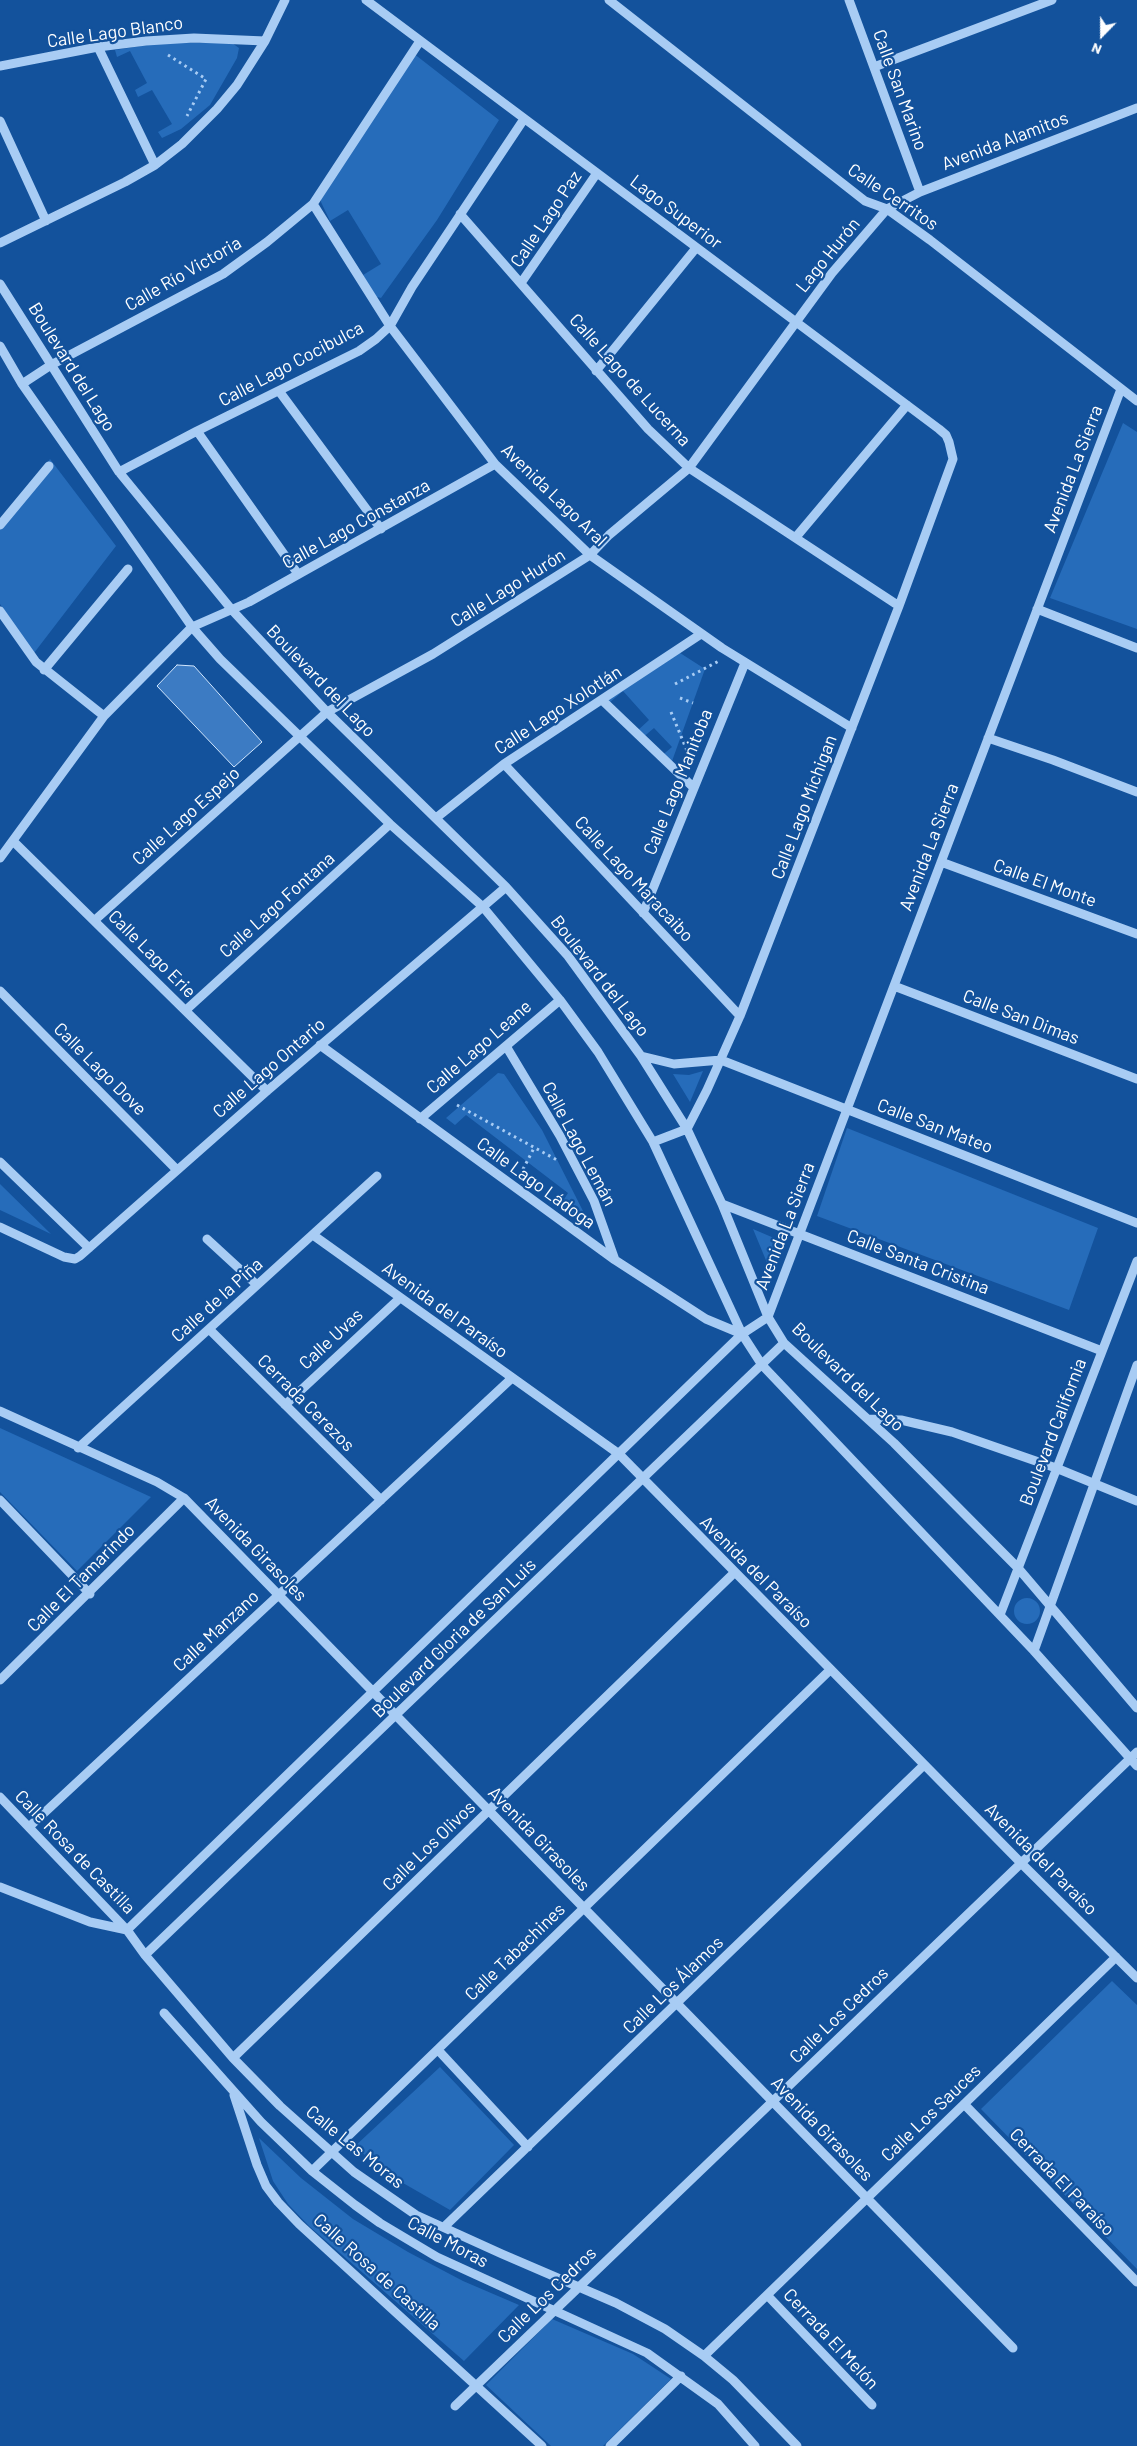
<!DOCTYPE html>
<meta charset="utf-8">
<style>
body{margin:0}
#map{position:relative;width:1137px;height:2446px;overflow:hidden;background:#13529c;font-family:Barlow,sans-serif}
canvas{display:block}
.north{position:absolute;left:1077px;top:10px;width:50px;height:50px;-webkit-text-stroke:4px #13529c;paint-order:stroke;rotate:202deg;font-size:14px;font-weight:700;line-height:20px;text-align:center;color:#fff}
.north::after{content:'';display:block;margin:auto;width:18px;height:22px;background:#fff;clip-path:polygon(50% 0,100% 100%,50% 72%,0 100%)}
</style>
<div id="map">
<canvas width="1137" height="2446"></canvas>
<div class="north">N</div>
</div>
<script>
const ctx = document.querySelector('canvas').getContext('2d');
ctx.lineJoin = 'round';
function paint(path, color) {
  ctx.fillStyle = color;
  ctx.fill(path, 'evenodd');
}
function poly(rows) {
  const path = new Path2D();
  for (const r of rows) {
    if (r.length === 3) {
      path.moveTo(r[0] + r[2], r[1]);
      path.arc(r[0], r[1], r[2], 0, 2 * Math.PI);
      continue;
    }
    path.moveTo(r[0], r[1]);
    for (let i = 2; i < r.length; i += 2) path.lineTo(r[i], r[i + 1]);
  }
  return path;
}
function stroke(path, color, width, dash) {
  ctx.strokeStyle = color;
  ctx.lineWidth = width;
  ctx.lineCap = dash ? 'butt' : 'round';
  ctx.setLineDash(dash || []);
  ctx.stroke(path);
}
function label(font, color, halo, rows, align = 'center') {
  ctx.font = font + ' Barlow,sans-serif';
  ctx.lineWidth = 4.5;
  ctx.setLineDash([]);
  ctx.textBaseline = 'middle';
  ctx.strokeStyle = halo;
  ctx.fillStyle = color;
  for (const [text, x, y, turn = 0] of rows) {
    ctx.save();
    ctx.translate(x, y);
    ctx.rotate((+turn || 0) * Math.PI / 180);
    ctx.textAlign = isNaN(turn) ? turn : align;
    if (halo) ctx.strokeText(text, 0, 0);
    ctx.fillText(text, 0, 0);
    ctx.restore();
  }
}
paint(poly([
 [161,43,232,43,239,48,237,58,210,105,181,129,162,138,158,132,172,124,152,90,138,97,135,90,147,83,130,51,117,57,115,50],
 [413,53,499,120,437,220,381,298,374,296,363,275,381,264,348,210,330,221,321,202,320,190],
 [1123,423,1137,432,1137,629,1050,598],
 [50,459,116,546,34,653,0,604,0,529],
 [677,651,705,669,671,764,659,758,672,747,654,728,641,739,636,732,649,720,623,691,609,703,607,696],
 [703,1071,690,1102,673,1074,689,1075],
 [498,1073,504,1074,542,1130,583,1211,581,1216,576,1217,561,1204,568,1193,466,1115,455,1125,446,1118],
 [847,1128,1098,1228,1069,1310,817,1216],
 [0,1184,51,1234,0,1210],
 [753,1229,781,1241,770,1270],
 [0,1428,151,1497,77,1571,0,1492],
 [1027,1611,13],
 [1112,1981,1137,2005,1137,2269,981,2109],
 [440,2067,514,2145,450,2210,403,2183,354,2147],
 [259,2138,301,2178,353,2219,408,2252,463,2281,519,2305,464,2361,309,2226,288,2204,273,2181],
 [552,2319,633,2354,671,2379,603,2446,551,2446,486,2385]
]), '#266cba');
const building = poly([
 [177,665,194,666,262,742,234,767,157,686,177,665]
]);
paint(building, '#3c7bc3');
stroke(building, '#d1e6fd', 1);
stroke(poly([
 [168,55,206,79,187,116],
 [675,684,719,661],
 [680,698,693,703],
 [671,712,690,758],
 [457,1105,557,1160],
 [520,1175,534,1148]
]), '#a8ccf4', 3, [2.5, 4]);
stroke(poly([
 [366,0,939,429,946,435,949,442,953,459,899,606,740,1016,707,1090,687,1129,653,1142],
 [609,0,865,201,887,209,930,240,1137,401],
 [849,0,920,192],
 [98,47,155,165],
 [0,66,98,47,146,41,194,38,265,41],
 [874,67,1052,0],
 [0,121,46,221],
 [313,204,390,326,495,464,590,555,722,648,852,728],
 [460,214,648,429,689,468,899,606],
 [0,243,125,182,155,165,182,144,217,109,237,85,265,41,285,0],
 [521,283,597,173],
 [0,284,119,472,232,610,327,712,506,887,568,956,641,1056,687,1129,722,1204,768,1317,784,1343,894,1443,1018,1568,1137,1708],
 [0,346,22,384,192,627,220,659,390,824,483,907,560,1000,598,1052,653,1142,742,1334,762,1365,1034,1651,1137,1766],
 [596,371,696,248],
 [22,384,51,365,223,274,267,242,313,204,420,41],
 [279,391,381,529],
 [197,431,298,574],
 [119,472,197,431,359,351,376,339,390,326,412,287,524,119],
 [0,525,49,466],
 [796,537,907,405],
 [1037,609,1137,648],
 [0,611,36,662,104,716],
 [44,670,128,569],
 [603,701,693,787],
 [988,738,1053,760,1137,792],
 [504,764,740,1016],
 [436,818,504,764,701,634],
 [13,841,267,1091],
 [0,858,104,716,192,627,249,602,495,464],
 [941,862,1137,934],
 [643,913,745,663],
 [95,920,327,712,433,654,590,555,609,535,689,468,832,273,887,209,920,192,1137,108],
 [894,986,1137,1079],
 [0,991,177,1170],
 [186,1010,390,824],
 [320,1045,615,1260,706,1319,742,1334],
 [506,1046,560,1136,594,1201,615,1260],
 [641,1056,674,1064,721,1060,1137,1223],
 [420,1119,560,1000],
 [0,1162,89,1248],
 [722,1204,1102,1351],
 [0,1227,64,1257,75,1259,80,1256,267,1091,506,887],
 [313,1235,619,1454,1021,1863,1137,1978],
 [207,1239,257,1285],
 [209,1329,381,1500],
 [285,1405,400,1298],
 [0,1411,157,1482,184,1498,1013,2348],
 [869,1419,901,1420,952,1432,1056,1468,1137,1501],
 [78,1448,377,1176],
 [0,1500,90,1594],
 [1000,1615,1137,1261],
 [1034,1651,1137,1365],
 [0,1680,184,1498],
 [0,1797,127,1930,742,1334,768,1317,1121,389],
 [29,1827,512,1378],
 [0,1887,90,1922,127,1930,145,1955,233,2058,280,2106,354,2172,416,2215,502,2254,616,2303,665,2329,704,2356,733,2380,797,2446],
 [145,1955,784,1343],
 [164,2013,261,2122,312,2171,355,2205,380,2223,437,2257,647,2353,718,2404,755,2446],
 [438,2050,528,2147],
 [233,2058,734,1573],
 [234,2095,257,2165,266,2186,278,2202,299,2224,542,2446],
 [964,2104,1137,2282],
 [312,2171,830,1670],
 [444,2227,924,1765],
 [767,2295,872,2405],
 [704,2356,1116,1957],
 [455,2406,1137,1752],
 [610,2446,681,2376]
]), '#a8ccf4', 9);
label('18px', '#fff', '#13529c', [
 ["Calle Lago Blanco",115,32,-8],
 ["Calle San Marino",900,90,70],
 ["Avenida Alamitos",1005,141,-21],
 ["Calle Cerritos",893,197,34],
 ["Lago Superior",676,212,37],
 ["Calle Lago Paz",546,219,-56],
 ["Lago Hurón",828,255,-51],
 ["Calle Río Victoria",183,274,-30],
 ["Calle Lago Cocibulca",291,364,-28],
 ["Boulevard del Lago",72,367,58],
 ["Calle Lago de Lucerna",630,380,48],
 ["Avenida La Sierra",1073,469,-69],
 ["Avenida Lago Aral",554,495,44],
 ["Calle Lago Constanza",356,524,-29],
 ["Calle Lago Hurón",508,588,-32],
 ["Boulevard del Lago",321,681,46],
 ["Calle Lago Xolotlán",558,710,-33],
 ["Calle Lago Manitoba",678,782,-68],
 ["Calle Lago Míchigan",804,807,-69],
 ["Calle Lago Espejo",186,816,-42],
 ["Avenida La Sierra",929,847,-69],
 ["Calle Lago Maracaibo",634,879,47],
 ["Calle El Monte",1045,883,20],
 ["Calle Lago Fontana",277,905,-42],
 ["Calle Lago Erie",152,954,45],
 ["Boulevard del Lago",600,976,52],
 ["Calle San Dimas",1021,1017,21],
 ["Calle Lago Leane",479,1047,-41],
 ["Calle Lago Ontario",269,1068,-41],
 ["Calle Lago Dove",100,1069,45],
 ["Calle San Mateo",935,1126,21],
 ["Calle Lago Lemán",579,1144,62],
 ["Calle Lago Ládoga",536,1183,36],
 ["Avenida La Sierra",785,1226,-69],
 ["Calle Santa Cristina",918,1262,21],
 ["Calle de la Piña",217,1300,-42],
 ["Avenida del Paraíso",445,1310,36],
 ["Calle Uvas",331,1339,-43],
 ["Boulevard del Lago",848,1377,44],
 ["Cerrada Cerezos",306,1403,45],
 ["Boulevard California",1053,1432,-69],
 ["Avenida Girasoles",256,1549,46],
 ["Avenida del Paraíso",756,1572,45],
 ["Calle El Tamarindo",81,1578,-45],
 ["Calle Manzano",216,1631,-43],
 ["Boulevard Gloria de San Luis",454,1638,-44],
 ["Avenida Girasoles",539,1839,46],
 ["Calle Los Olivos",429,1846,-44],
 ["Calle Rosa de Castilla",75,1852,46],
 ["Avenida del Paraíso",1041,1859,45],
 ["Calle Tabachines",515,1952,-44],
 ["Calle Los Álamos",673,1985,-44],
 ["Calle Los Cedros",839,2015,-44],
 ["Calle Los Sauces",931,2113,-44],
 ["Avenida Girasoles",822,2129,46],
 ["Calle Las Moras",355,2147,39],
 ["Cerrada El Paraíso",1062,2182,46],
 ["Calle Moras",448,2242,28],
 ["Calle Rosa de Castilla",377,2272,42],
 ["Calle Los Cedros",547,2295,-44],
 ["Cerrada El Melón",831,2339,47]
]);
</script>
